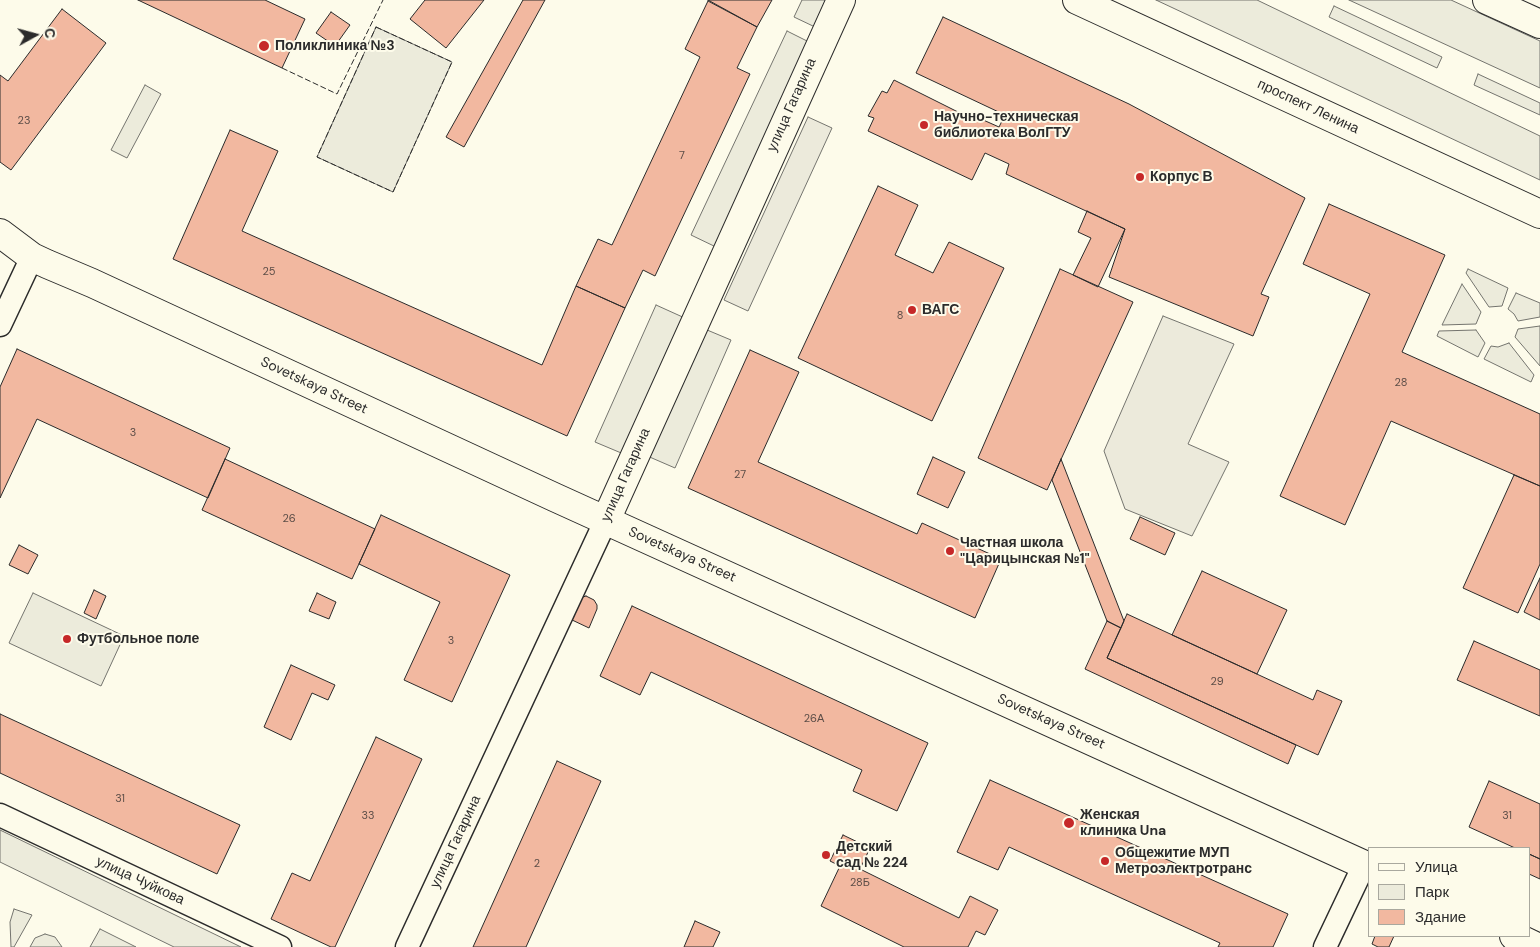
<!DOCTYPE html>
<meta charset="utf-8">
<style>
body{margin:0}
#map{position:relative;width:1540px;height:947px;overflow:hidden;background:#fdfbea;font-family:"DM Sans",sans-serif}
canvas{display:block}
.legend{position:absolute;left:1368px;top:847px;width:162px;height:90px;box-sizing:border-box;background:#fdfbea;border:1px solid #a9a89e;margin:0;padding:6px 9px;list-style:none;font-size:15px;color:#2b2b2b}
.legend li{display:flex;align-items:center;gap:10px;height:25px}
.legend b{width:25px;border:1px solid #a9a89e}
.north{position:absolute;left:10px;top:10px;width:50px;height:50px;-webkit-text-stroke:4px #fdfbea;paint-order:stroke;rotate:83deg;font-size:14px;font-weight:700;line-height:20px;text-align:center;color:#2b2b2b}
.north::after{content:'';display:block;margin:auto;width:18px;height:22px;background:#2b2b2b;clip-path:polygon(50% 0,100% 100%,50% 72%,0 100%)}
</style>
<div id="map">
<canvas width="1540" height="947"></canvas>
<ul class="legend">
<li><b style="height:6px;background:#fdfbea"></b>Улица</li>
<li><b style="height:14px;background:#ecebdb"></b>Парк</li>
<li><b style="height:14px;background:#f2b8a0"></b>Здание</li>
</ul>
<div class="north">С</div>
</div>
<script>
const ctx = document.querySelector('canvas').getContext('2d');
ctx.lineJoin = 'round';
function paint(path, color) {
  ctx.fillStyle = color;
  ctx.fill(path, 'evenodd');
}
function poly(rows) {
  const path = new Path2D();
  for (const r of rows) {
    path.moveTo(r[0], r[1]);
    for (let i = 2; i < r.length; i += 2) path.lineTo(r[i], r[i + 1]);
  }
  return path;
}
function stroke(path, color, width, dash) {
  ctx.strokeStyle = color;
  ctx.lineWidth = width;
  ctx.lineCap = dash ? 'butt' : 'round';
  ctx.setLineDash(dash || []);
  ctx.stroke(path);
}
function label(font, color, halo, rows, align = 'center') {
  ctx.font = font + ' "DM Sans",sans-serif';
  ctx.lineWidth = 4;
  ctx.setLineDash([]);
  ctx.textBaseline = 'middle';
  ctx.strokeStyle = halo;
  ctx.fillStyle = color;
  for (const [text, x, y, turn = 0] of rows) {
    ctx.save();
    ctx.translate(x, y);
    ctx.rotate((+turn || 0) * Math.PI / 180);
    ctx.textAlign = isNaN(turn) ? turn : align;
    if (halo) ctx.strokeText(text, 0, 0);
    ctx.fillText(text, 0, 0);
    ctx.restore();
  }
}
const green = poly([
 [802,0,828,0,815,27,794,17,802,0],
 [1156,0,1257,0,1540,136,1540,180,1156,0],
 [1349,0,1451,0,1540,41,1540,88,1349,0],
 [1334,6,1442,57,1437,68,1329,17,1334,6],
 [376,27,452,62,393,192,317,157,376,27],
 [787,31,811,43,716,247,691,235,787,31],
 [1478,74,1540,103,1540,115,1474,85,1478,74],
 [145,85,161,94,127,158,111,150,145,85],
 [1468,269,1508,288,1502,306,1489,307,1466,273,1468,269],
 [1462,284,1481,312,1476,324,1442,325,1462,284],
 [1516,293,1540,303,1540,317,1518,321,1514,314,1508,309,1516,293],
 [656,305,687,319,626,455,595,442,656,305],
 [1540,326,1540,366,1515,337,1518,329,1540,326],
 [700,327,731,340,675,468,645,455,700,327],
 [1476,330,1485,343,1478,357,1437,336,1439,331,1476,330],
 [1509,343,1534,375,1531,382,1484,359,1491,346,1498,347,1509,343],
 [33,593,124,636,101,686,9,643,33,593],
 [0,830,241,947,174,947,0,862,0,830],
 [14,909,32,915,14,947,11,947,10,922,14,909],
 [100,929,136,947,90,947,100,929],
 [45,934,55,937,62,947,30,947,35,938,45,934]
]);
paint(green, '#ecebdb');
stroke(green, '#74746e', 1);
const parking = poly([
 [808,117,832,128,748,311,724,300,808,117],
 [1163,316,1234,344,1188,444,1229,462,1192,536,1125,509,1104,451,1163,316]
]);
paint(parking, '#eceadb');
stroke(parking, '#74746e', 1);
const building = poly([
 [138,0,265,0,305,19,282,68,138,0],
 [425,0,484,0,446,48,410,19,425,0],
 [523,0,545,0,464,147,446,137,523,0],
 [708,0,772,0,757,27,708,0],
 [708,1,757,27,737,68,750,74,655,276,643,270,625,308,576,286,598,239,612,245,700,57,685,49,708,1],
 [62,9,106,43,11,170,0,162,0,75,8,81,62,9],
 [331,12,350,25,335,46,316,33,331,12],
 [943,17,1129,104,1305,198,1261,294,1269,297,1253,336,1109,277,1125,229,1006,174,1009,164,985,153,972,180,868,131,874,118,868,116,882,91,887,93,894,80,972,119,972,115,999,127,1005,115,916,73,943,17],
 [230,130,278,151,242,231,542,365,576,286,625,308,567,436,173,259,230,130],
 [878,186,918,205,895,255,933,273,949,242,1004,268,932,421,798,358,878,186],
 [1329,204,1445,255,1402,352,1540,414,1540,486,1391,421,1345,525,1280,496,1370,294,1303,264,1329,204],
 [1087,211,1125,229,1098,287,1073,275,1091,238,1078,232,1087,211],
 [1060,269,1133,302,1047,490,978,458,1060,269],
 [17,349,230,448,208,498,37,419,0,498,0,387,17,349],
 [750,350,799,372,758,462,917,534,922,523,1001,559,975,618,688,488,750,350],
 [933,457,965,472,948,508,917,494,933,457],
 [225,459,375,529,352,579,202,510,225,459],
 [1061,459,1124,621,1121,628,1107,621,1052,480,1061,459],
 [1514,475,1540,486,1540,564,1518,613,1463,588,1514,475],
 [381,515,510,575,452,702,404,680,440,602,359,564,381,515],
 [1140,517,1175,533,1165,555,1130,539,1140,517],
 [19,545,38,555,28,574,9,565,19,545],
 [1202,571,1287,610,1257,674,1172,635,1202,571],
 [1540,578,1540,620,1524,612,1540,578],
 [94,590,106,596,96,619,84,613,94,590],
 [317,593,336,602,329,619,309,611,317,593],
 [586,596,594,600,597,605,597,609,589,628,570,619,580,598,586,596],
 [632,606,928,743,897,811,853,791,862,770,651,672,640,695,600,676,632,606],
 [1127,614,1313,700,1317,690,1342,701,1318,755,1107,658,1127,614],
 [1107,621,1121,628,1107,658,1296,745,1288,764,1085,669,1107,621],
 [1474,641,1540,670,1540,716,1457,680,1474,641],
 [291,665,335,685,328,700,312,693,291,740,264,727,291,665],
 [0,714,240,825,217,874,0,773,0,714],
 [376,737,422,759,335,947,331,947,271,919,292,873,310,881,376,737],
 [557,761,601,781,526,947,473,947,557,761],
 [990,780,1288,914,1273,947,1218,947,1220,943,1009,847,998,870,957,852,990,780],
 [1489,781,1540,804,1540,859,1529,854,1529,848,1515,848,1469,827,1489,781],
 [843,835,870,848,860,869,959,918,970,896,998,910,985,935,976,931,968,947,904,947,821,906,840,866,830,861,843,835],
 [1529,854,1540,859,1540,879,1529,874,1529,854],
 [695,921,720,932,713,947,684,947,695,921],
 [1375,936,1394,936,1389,947,1378,947,1372,944,1375,936]
]);
paint(building, '#f2b8a0');
stroke(building, '#2b2b2b', 1);
const street = poly([
 [0,325,32,257],
 [0,815,280,947],
 [407,947,606,520],
 [1325,947,1364,865]
]);
const secondary = poly([
 [0,233,32,257,47,264,92,283,554,497,1369,867],
 [606,520,841,0],
 [1514,936,1537,947]
]);
const primary = poly([
 [1077,0,1540,214],
 [1487,0,1540,24]
]);
stroke(street, '#2b2b2b', 25);
stroke(secondary, '#2b2b2b', 30);
stroke(primary, '#2b2b2b', 30);
stroke(street, '#fdfbea', 22);
stroke(secondary, '#fdfbea', 28);
stroke(primary, '#fdfbea', 28);
stroke(poly([
 [376,27,452,62,393,192,317,157,376,27],
 [282,68,337,94,383,0]
]), '#2b2b2b', 1, [6, 2.5]);
for (const [x, y, r, color] of [
 [264,46,6,"#c62828"],
 [924,125,5,"#c62828"],
 [1140,177,5,"#c62828"],
 [912,310,5,"#c62828"],
 [950,551,5,"#c62828"],
 [67,639,5,"#c62828"],
 [1069,823,6,"#c62828"],
 [826,855,5,"#c62828"],
 [1105,861,5,"#c62828"]
]) {
  const dot = new Path2D();
  dot.arc(x, y, r, 0, 2 * Math.PI);
  ctx.fillStyle = color;
  ctx.fill(dot);
  stroke(dot, '#fdfbea', 2);
}
label('11px', '#5d4e48', null, [
 ["23",24,121],
 ["7",682,156],
 ["25",269,272],
 ["8",900,316],
 ["28",1401,383],
 ["3",133,433],
 ["27",740,475],
 ["26",289,519],
 ["3",451,641],
 ["29",1217,682],
 ["26А",814,719],
 ["31",120,799],
 ["33",368,816],
 ["31",1507,816],
 ["2",537,864],
 ["28Б",860,883]
]);
label('bold 14px', '#2b2b2b', '#fdfbea', [
 ["Поликлиника №3",275,46],
 ["Научно-техническая",934,117],
 ["библиотека ВолГТУ",934,133],
 ["Корпус В",1150,177],
 ["ВАГС",922,310],
 ["Частная школа",960,543],
 ["\"Царицынская №1\"",960,559],
 ["Футбольное поле",77,639],
 ["Женская",1080,815],
 ["клиника Una",1080,831],
 ["Детский",836,847],
 ["сад № 224",836,863],
 ["Общежитие МУП",1115,853],
 ["Метроэлектротранс",1115,869]
], 'left');
label('14px', '#2b2b2b', '#fdfbea', [
 ["улица Гагарина",792,105,-66],
 ["проспект Ленина",1308,107,25],
 ["Sovetskaya Street",314,386,25],
 ["улица Гагарина",626,475,-66],
 ["Sovetskaya Street",682,555,24],
 ["Sovetskaya Street",1051,722,24],
 ["улица Гагарина",456,842,-65],
 ["улица Чуйкова",140,881,25]
]);
</script>
